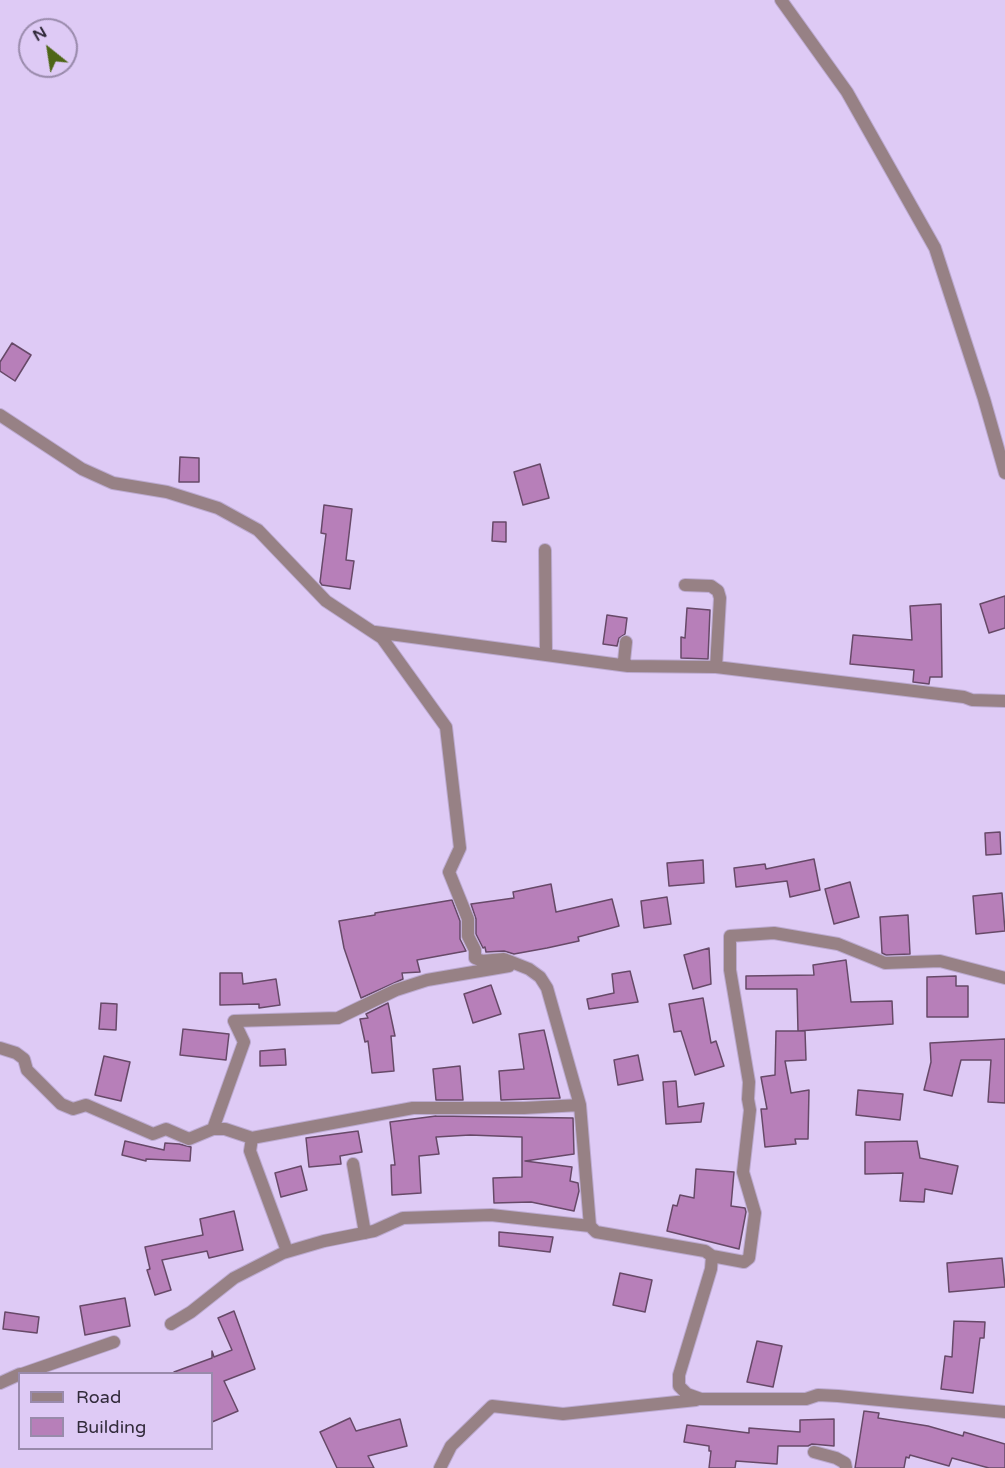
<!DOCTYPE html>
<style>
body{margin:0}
#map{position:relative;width:1005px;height:1468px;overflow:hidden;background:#decaf5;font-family:"Varela Round",sans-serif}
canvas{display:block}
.legend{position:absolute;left:18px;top:1372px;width:195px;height:78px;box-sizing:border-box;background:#decaf5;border:2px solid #998aab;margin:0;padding:8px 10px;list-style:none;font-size:18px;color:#322b3b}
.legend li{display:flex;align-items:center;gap:12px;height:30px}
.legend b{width:30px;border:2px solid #998aab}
.north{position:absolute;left:18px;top:18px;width:60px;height:60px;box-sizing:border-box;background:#decaf5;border:2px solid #998aab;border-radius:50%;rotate:330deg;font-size:16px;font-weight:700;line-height:24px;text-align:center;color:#322b3b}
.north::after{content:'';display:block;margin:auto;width:21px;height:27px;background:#4e6616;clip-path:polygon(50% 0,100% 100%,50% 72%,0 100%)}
</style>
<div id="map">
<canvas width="1005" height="1468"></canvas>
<ul class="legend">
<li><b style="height:8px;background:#978185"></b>Road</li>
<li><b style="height:16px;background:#b77fb9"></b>Building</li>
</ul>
<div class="north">N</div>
</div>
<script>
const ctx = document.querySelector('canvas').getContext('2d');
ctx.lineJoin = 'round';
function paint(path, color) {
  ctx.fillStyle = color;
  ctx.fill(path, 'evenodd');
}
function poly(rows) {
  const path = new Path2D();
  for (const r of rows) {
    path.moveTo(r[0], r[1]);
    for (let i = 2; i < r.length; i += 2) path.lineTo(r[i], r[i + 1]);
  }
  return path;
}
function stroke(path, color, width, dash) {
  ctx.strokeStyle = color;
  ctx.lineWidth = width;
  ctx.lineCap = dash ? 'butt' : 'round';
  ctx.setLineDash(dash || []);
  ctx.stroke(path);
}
const building = poly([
 [12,343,31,355,15,381,0,371,0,362,12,343],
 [180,457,199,458,199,482,179,482,180,457],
 [540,464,549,498,523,505,514,472,540,464],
 [324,505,352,509,346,560,354,561,350,589,322,585,320,582,326,534,321,533,324,505],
 [493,522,506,522,506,542,492,541,493,522],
 [1005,596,1005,628,989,633,980,604,1005,596],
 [941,604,942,677,930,677,929,684,913,682,914,670,850,664,853,635,912,640,910,606,941,604],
 [687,608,710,610,708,659,681,658,681,637,685,638,687,608],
 [607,615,627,618,625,634,619,638,617,646,603,644,607,615],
 [1000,832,1001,854,986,855,985,833,1000,832],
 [814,859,820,890,790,897,787,881,736,887,734,868,765,864,766,869,814,859],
 [703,860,704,883,669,886,667,863,703,860],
 [850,882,859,917,834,924,825,889,850,882],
 [551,884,556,912,612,899,619,926,578,937,579,941,547,948,514,954,504,951,486,952,485,947,483,948,476,934,476,919,471,904,514,898,513,892,551,884],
 [1002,893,1005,931,976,934,973,896,1002,893],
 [667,897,671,924,644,928,641,901,667,897],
 [452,900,460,921,460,939,466,951,417,960,420,972,402,973,403,979,361,998,344,948,339,921,375,915,375,913,452,900],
 [908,915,910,954,886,955,882,953,880,917,908,915],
 [709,948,711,984,693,989,684,955,709,948],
 [846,960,851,1002,892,1001,893,1024,798,1031,797,989,746,989,746,976,814,975,813,965,846,960],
 [630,971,638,1002,589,1009,587,999,614,993,612,974,630,971],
 [220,973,242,973,243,984,276,979,280,1005,259,1008,259,1004,220,1005,220,973],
 [956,976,956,986,968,986,968,1017,927,1017,927,977,956,976],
 [491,985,501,1014,473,1023,464,994,491,985],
 [703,998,711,1043,716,1041,724,1066,695,1075,681,1031,674,1032,669,1004,703,998],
 [101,1003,117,1004,116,1030,99,1029,101,1003],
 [388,1003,395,1036,391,1036,394,1071,372,1073,368,1041,365,1042,360,1019,368,1018,366,1014,388,1003],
 [183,1029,229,1034,226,1060,180,1055,183,1029],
 [544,1030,560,1098,501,1100,499,1071,524,1069,519,1034,544,1030],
 [776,1031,805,1031,806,1060,785,1061,791,1093,809,1090,808,1139,795,1139,796,1144,765,1147,761,1109,767,1109,761,1077,775,1075,776,1031],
 [1005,1039,1005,1103,988,1102,991,1060,961,1060,952,1096,924,1090,931,1062,930,1043,1005,1039],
 [285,1049,286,1065,260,1066,260,1051,285,1049],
 [638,1055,643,1080,618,1085,614,1060,638,1055],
 [104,1056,130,1062,121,1101,95,1095,104,1056],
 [460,1066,463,1100,436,1100,433,1069,460,1066],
 [676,1081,678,1107,704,1103,701,1122,666,1124,663,1082,676,1081],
 [858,1090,903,1094,900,1120,856,1115,858,1090],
 [436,1116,573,1118,574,1154,525,1161,572,1167,570,1181,578,1183,579,1191,574,1211,531,1202,494,1203,493,1178,522,1177,522,1137,470,1135,436,1137,439,1154,419,1156,421,1193,392,1195,391,1165,395,1165,390,1122,436,1116],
 [358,1131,362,1152,340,1156,341,1164,309,1167,306,1138,358,1131],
 [125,1141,164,1150,165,1143,179,1144,191,1147,190,1161,146,1159,146,1161,122,1155,125,1141],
 [917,1141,920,1158,958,1166,952,1194,925,1189,924,1202,900,1201,903,1173,865,1174,865,1142,917,1141],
 [301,1166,307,1190,281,1197,275,1173,301,1166],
 [696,1169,734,1172,731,1206,745,1208,746,1212,739,1249,667,1231,673,1205,677,1206,680,1195,694,1198,696,1169],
 [234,1211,243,1250,209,1258,207,1251,162,1260,171,1290,155,1295,147,1270,150,1269,145,1247,203,1235,200,1219,234,1211],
 [499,1232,553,1237,550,1252,499,1246,499,1232],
 [1002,1258,1005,1287,949,1292,947,1263,1002,1258],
 [620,1273,652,1280,645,1312,613,1305,620,1273],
 [125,1298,130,1326,85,1335,80,1306,125,1298],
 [234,1311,255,1369,224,1381,238,1411,212,1422,212,1374,174,1374,174,1372,212,1358,212,1351,214,1357,232,1350,218,1318,234,1311],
 [5,1312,39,1317,37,1333,3,1329,5,1312],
 [954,1321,985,1322,984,1338,980,1338,973,1393,941,1389,945,1356,952,1357,954,1321],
 [757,1341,782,1346,773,1387,747,1382,757,1341],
 [864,1411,879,1413,878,1418,928,1426,963,1436,964,1432,1005,1444,1005,1468,989,1468,952,1458,949,1466,910,1455,909,1458,906,1457,904,1468,855,1468,864,1411],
 [350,1418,356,1431,400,1419,407,1446,368,1456,374,1468,337,1468,320,1432,350,1418],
 [834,1419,834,1446,812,1444,808,1446,778,1446,777,1464,736,1461,735,1468,709,1468,711,1451,709,1451,709,1446,684,1442,687,1425,749,1433,749,1428,800,1432,800,1420,834,1419]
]);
paint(building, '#b77fb9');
stroke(building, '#674968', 1.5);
const street = poly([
 [781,0,847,92,935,248,984,399,1005,473],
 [0,415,82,469,113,483,167,492,218,508,258,530,326,601,382,638,446,727,460,848,449,872,468,919,468,936,475,950,475,958,482,961,504,959,529,969,540,977,547,988,580,1105,590,1226],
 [545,550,546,655],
 [685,585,711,586,718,591,720,598,716,667],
 [375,632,628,666],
 [626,642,624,661,628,666,716,667,964,697,972,700,1005,701],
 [0,1048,16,1053,24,1059,27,1070,61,1104,73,1109,86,1105,153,1134,166,1129,189,1139,213,1129,225,1129,252,1138,250,1151,287,1251],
 [213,1129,244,1042,234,1021,338,1018,396,990,427,980,509,966],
 [252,1138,413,1108,524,1108,580,1105],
 [353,1164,365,1233],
 [712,1256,711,1269,679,1375,679,1386,687,1394,701,1399,806,1399,818,1395,838,1396,1005,1412],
 [171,1324,191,1312,234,1278,283,1253,324,1241,374,1231,403,1218,491,1215,590,1226,596,1232,705,1251,712,1256,744,1262,749,1258,755,1213,743,1172,750,1110,748,1099,749,1082,730,970,730,936,774,933,838,944,885,963,940,961,1005,978],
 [22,1374,114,1342],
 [0,1383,20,1374],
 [814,1452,836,1458,845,1463,846,1468],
 [440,1468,451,1446,492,1406,563,1414,696,1400]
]);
stroke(street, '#bcaad0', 14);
stroke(street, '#978185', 12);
</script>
